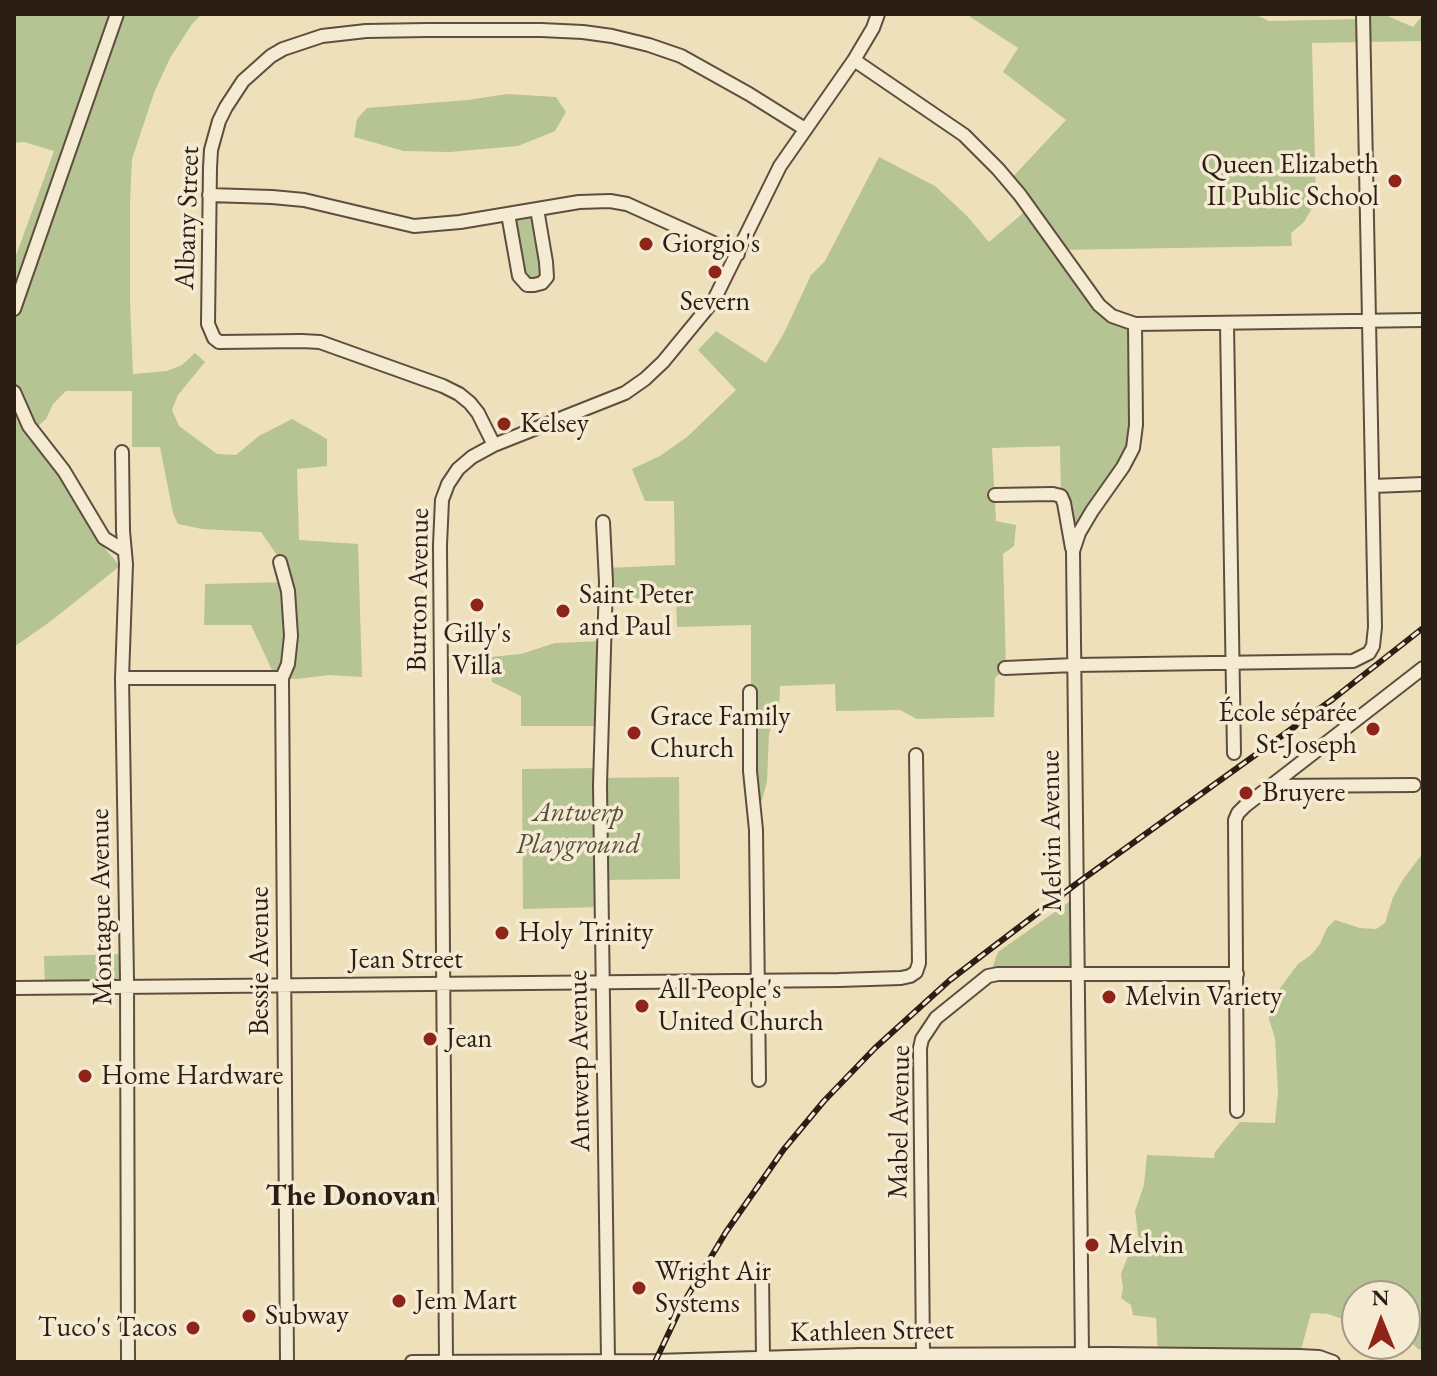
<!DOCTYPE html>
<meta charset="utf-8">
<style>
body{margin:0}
#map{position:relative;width:1437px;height:1376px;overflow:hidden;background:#efe0bc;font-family:"EB Garamond",serif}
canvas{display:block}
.frame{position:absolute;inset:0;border:16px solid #2d1e15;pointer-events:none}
.north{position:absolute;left:1341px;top:1280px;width:80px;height:80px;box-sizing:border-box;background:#f5ebd3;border:2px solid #a59987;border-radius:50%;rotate:359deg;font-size:22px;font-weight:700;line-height:32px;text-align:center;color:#2d1e15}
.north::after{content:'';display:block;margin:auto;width:28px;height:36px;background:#8f2418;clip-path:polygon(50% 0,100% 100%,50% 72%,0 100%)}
</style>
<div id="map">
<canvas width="1437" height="1376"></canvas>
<div class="frame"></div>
<div class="north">N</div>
</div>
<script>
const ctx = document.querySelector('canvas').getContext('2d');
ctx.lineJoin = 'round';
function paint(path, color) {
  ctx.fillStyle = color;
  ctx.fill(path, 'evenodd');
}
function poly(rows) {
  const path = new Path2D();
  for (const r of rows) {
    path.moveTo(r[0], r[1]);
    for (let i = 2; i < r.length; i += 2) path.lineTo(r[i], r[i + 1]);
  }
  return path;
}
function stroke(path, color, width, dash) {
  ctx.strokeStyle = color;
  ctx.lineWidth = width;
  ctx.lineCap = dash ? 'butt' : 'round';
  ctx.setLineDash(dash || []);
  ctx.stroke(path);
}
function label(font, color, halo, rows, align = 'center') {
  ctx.font = font + ' "EB Garamond",serif';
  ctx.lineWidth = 7;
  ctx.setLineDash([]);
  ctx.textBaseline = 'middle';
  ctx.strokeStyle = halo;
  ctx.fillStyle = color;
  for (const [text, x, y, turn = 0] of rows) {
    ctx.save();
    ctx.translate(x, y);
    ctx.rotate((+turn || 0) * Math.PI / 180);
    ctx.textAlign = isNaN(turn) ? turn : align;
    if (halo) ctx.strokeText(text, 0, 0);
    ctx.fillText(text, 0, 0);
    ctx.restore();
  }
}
paint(poly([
 [14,14,202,14,192,24,170,58,154,93,132,159,130,202,130,302,133,374,167,371,182,365,195,353,205,362,178,395,172,410,179,426,217,454,236,455,259,436,292,419,327,439,327,466,297,469,299,540,358,544,362,677,329,675,297,679,274,678,272,670,251,625,204,625,205,584,287,582,281,561,261,532,202,529,178,524,173,513,160,447,132,447,132,391,66,391,53,404,46,419,29,434,61,478,101,544,120,566,51,621,14,647,14,261,54,151,24,142,14,143],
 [966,14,1254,14,1269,21,1362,19,1363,14,1383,14,1413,27,1423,15,1423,41,1312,43,1316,201,1304,222,1291,233,1292,246,1058,250,1086,290,1134,325,1134,437,1072,551,1061,497,1060,446,992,448,996,521,1016,525,1014,546,1003,554,1006,668,995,678,994,717,917,719,900,710,836,711,835,684,780,686,779,710,769,733,767,782,762,800,755,810,751,771,751,625,677,627,676,598,605,599,605,568,675,565,674,501,645,501,632,469,660,456,687,437,736,390,698,350,716,331,766,363,784,333,811,275,825,261,879,157,935,186,967,216,989,242,1028,209,1008,182,1066,120,1003,72,1018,48],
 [507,94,556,97,566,112,555,131,518,146,450,152,404,151,354,137,357,119,367,108,468,100],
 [536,211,542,282,522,281,509,216],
 [603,641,601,726,521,726,521,696,492,682,490,657,521,654,555,643],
 [600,768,600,778,679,777,680,879,601,880,601,907,523,909,522,769],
 [1423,853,1423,1350,1418,1349,1405,1336,1405,1296,1357,1296,1357,1324,1328,1314,1311,1313,1299,1357,1158,1355,1156,1318,1133,1315,1131,1305,1121,1298,1123,1288,1121,1274,1128,1256,1139,1242,1135,1211,1144,1185,1147,1155,1214,1158,1215,1152,1240,1122,1275,1123,1278,1092,1275,1038,1269,1019,1269,1003,1298,964,1311,955,1320,944,1327,928,1335,920,1360,928,1376,929,1385,923,1393,897,1404,878],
 [1076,897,1077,973,990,974,998,952],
 [126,954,126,989,45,989,44,956]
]), '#b6c393');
const minor = poly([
 [854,60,964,135,998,169,1020,195,1099,305,1112,316,1135,324,1423,320],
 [209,195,272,197,304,200,414,226,460,222,579,202,610,201,627,204,738,254],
 [508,214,519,276,527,285,534,285,542,283,547,277,546,262,537,209],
 [14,309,117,14],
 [1227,324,1234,753],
 [14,392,29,426,64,471,104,538,125,551],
 [494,445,478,413,470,403,459,394,443,386,320,342,302,341,219,342,214,338,208,324,210,168,211,150,219,121,226,107,243,81,271,56,283,49,322,36,366,31,427,30,541,30,583,32,612,36,649,45,681,56,749,94,805,129],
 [122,452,123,531,126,564,122,678,127,979,128,1362],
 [1373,486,1423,484],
 [995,495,1053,494,1061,496,1064,503,1072,548],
 [603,522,606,582,600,785,608,1361],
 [280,562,288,591,291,636,288,664,282,678,287,1362],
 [1005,668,1074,665,1353,661,1369,653,1373,646,1375,627,1363,14],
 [122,678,282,678],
 [750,692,750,771,756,830,759,1080],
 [1271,786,1414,785],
 [14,988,839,980,901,978,910,976,916,972,919,963,916,755],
 [1237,1111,1235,820,1238,813,1245,806,1423,668],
 [762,1272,763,1359],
 [1082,1354,1073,551,1079,533,1092,511,1123,467,1133,448,1136,425,1135,324],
 [923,1355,920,1048,922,1039,936,1018,988,976,998,974,1237,974],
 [446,1361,440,545,442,500,448,484,458,469,472,457,494,445,625,393,645,379,663,362,714,300,780,166,854,60,873,28,878,14],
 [412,1362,655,1361,859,1355,1110,1354,1299,1356,1319,1357,1333,1362]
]);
stroke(minor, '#5e4e3f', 16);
stroke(minor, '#f5ebd3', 12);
const rail = poly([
 [655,1362,681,1307,726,1232,784,1149,824,1101,875,1048,950,980,989,950,1076,884,1333,699,1423,628]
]);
stroke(rail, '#2d1e15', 6);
stroke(rail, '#f5ebd3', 3, [9]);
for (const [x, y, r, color] of [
 [1395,181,8,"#8f2418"],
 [646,244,8,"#8f2418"],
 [715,272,8,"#8f2418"],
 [504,424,8,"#8f2418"],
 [477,605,8,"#8f2418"],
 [563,611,8,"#8f2418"],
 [1373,729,8,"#8f2418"],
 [634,733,8,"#8f2418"],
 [1246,793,8,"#8f2418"],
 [502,933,8,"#8f2418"],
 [1109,997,8,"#8f2418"],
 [642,1006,8,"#8f2418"],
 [430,1039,8,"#8f2418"],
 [85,1076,8,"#8f2418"],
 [1092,1245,8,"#8f2418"],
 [639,1288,8,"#8f2418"],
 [399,1301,8,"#8f2418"],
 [249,1316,8,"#8f2418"],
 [193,1328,8,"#8f2418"]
]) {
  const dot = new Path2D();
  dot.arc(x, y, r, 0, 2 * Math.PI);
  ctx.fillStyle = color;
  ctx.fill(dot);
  stroke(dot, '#f5ebd3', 3);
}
label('28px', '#2d1e15', '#f5ebd3', [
 ["Queen Elizabeth",1379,165,"right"],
 ["II Public School",1379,197,"right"],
 ["Giorgio's",662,244],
 ["Severn",715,302,"center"],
 ["Kelsey",520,424],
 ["Saint Peter",579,595],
 ["and Paul",579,627],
 ["Gilly's",477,634,"center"],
 ["Villa",477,666,"center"],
 ["École séparée",1357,713,"right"],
 ["St-Joseph",1357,745,"right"],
 ["Grace Family",650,717],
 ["Church",650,749],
 ["Bruyere",1262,793],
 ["Holy Trinity",518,933],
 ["All People's",658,990],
 ["United Church",658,1022],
 ["Melvin Variety",1125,997],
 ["Jean",446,1039],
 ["Home Hardware",101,1076],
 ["Melvin",1108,1245],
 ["Wright Air",655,1272],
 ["Systems",655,1304],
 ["Jem Mart",415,1301],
 ["Subway",265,1316],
 ["Tuco's Tacos",177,1328,"right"]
], 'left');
label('28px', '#2d1e15', '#f5ebd3', [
 ["Albany Street",188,218,-88],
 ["Burton Avenue",419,590,-89],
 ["Melvin Avenue",1052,831,-91],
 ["Montague Avenue",102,907,-91],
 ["Jean Street",406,960],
 ["Bessie Avenue",260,961,-90],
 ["Antwerp Avenue",580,1061,-91],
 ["Mabel Avenue",900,1122,-89],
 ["Kathleen Street",872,1332,-1]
]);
label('italic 28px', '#56503b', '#f5ebd3', [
 ["Antwerp",578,813],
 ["Playground",578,845]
]);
label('bold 30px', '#2d1e15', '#f5ebd3', [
 ["The Donovan",351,1197]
]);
</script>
